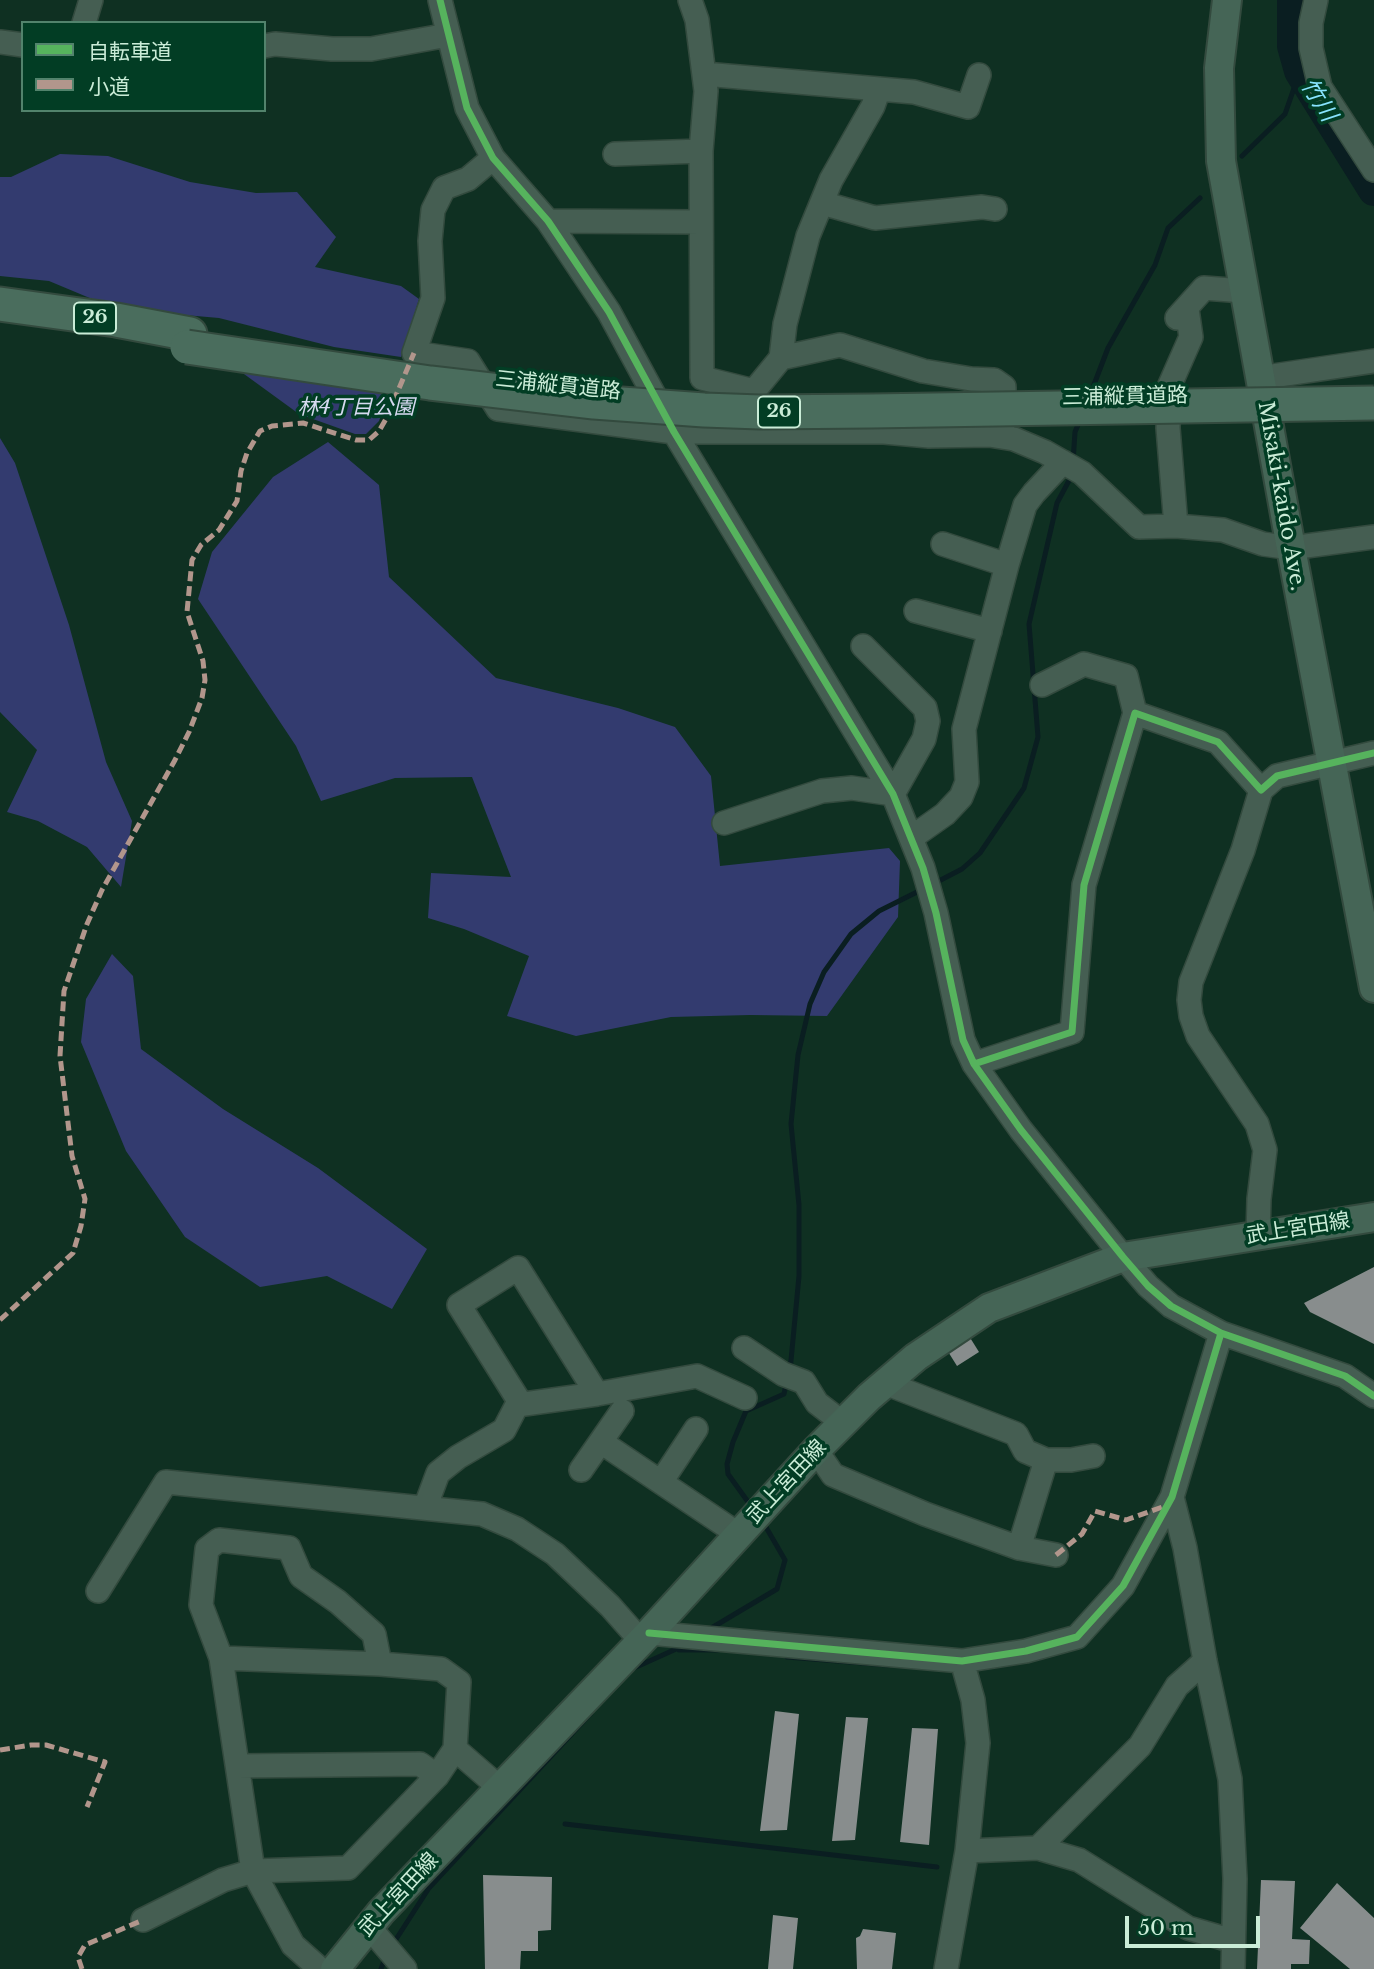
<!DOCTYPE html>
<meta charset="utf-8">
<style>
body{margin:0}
#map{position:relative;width:1374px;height:1969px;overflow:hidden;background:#0f3022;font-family:"Libre Baskerville","Noto Sans JP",serif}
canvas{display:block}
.legend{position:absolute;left:21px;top:21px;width:245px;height:91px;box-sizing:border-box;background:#023d24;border:2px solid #52836c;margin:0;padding:9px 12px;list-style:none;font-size:21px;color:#caecd7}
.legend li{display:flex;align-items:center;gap:14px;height:35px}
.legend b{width:35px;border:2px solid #52836c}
.scale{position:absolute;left:1125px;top:1916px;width:135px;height:32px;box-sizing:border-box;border:4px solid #caecd7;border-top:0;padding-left:9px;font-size:21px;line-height:24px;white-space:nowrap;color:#caecd7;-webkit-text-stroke:5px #023d24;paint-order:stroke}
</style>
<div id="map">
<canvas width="1374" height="1969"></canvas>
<ul class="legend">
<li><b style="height:9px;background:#56b35d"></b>自転車道</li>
<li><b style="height:9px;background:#b2968c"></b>小道</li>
</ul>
<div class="scale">50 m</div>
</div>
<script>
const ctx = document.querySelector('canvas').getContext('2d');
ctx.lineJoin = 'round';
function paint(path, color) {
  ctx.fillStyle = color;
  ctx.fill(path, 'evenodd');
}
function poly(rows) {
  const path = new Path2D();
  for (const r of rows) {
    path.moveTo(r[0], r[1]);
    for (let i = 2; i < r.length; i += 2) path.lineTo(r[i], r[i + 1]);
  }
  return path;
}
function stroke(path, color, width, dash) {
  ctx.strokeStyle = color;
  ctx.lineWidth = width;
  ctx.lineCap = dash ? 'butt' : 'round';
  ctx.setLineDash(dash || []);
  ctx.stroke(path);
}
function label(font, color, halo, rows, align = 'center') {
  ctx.font = font + ' "Libre Baskerville","Noto Sans JP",serif';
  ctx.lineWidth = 7;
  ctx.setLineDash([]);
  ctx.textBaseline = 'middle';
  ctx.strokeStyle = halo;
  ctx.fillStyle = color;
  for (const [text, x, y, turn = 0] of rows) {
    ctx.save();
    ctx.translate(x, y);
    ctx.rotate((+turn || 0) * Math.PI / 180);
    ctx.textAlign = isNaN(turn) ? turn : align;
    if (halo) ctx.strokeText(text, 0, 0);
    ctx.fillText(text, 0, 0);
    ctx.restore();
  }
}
paint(poly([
 [60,154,108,156,190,182,256,193,297,192,336,237,315,267,401,286,419,299,401,357,334,347,219,318,116,309,49,281,0,276,0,177,11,177],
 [238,366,390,390,379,421,366,434,355,434,299,414,244,374],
 [0,438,15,463,69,625,106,762,132,821,121,887,87,847,38,821,7,812,37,750,0,712],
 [328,442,379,485,389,577,496,678,618,708,675,727,711,776,720,866,889,848,900,861,898,917,827,1016,750,1015,671,1017,576,1036,507,1016,529,956,464,929,428,918,431,873,511,877,472,777,395,778,321,801,296,746,198,599,212,552,273,477],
 [112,954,133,976,141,1049,223,1109,318,1168,427,1249,392,1309,327,1276,260,1287,185,1237,126,1151,81,1042,86,999]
]), '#333b6f');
stroke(poly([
 [1242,156,1285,114,1300,71],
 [1090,395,1108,348,1155,265,1168,228,1200,198],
 [1073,462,1075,432,1080,420],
 [935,883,962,869,980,853,1024,788,1038,737,1029,624,1057,503,1072,475],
 [790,1371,799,1276,799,1205,791,1124,798,1055,810,1004,824,972,851,934,879,911,923,889],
 [751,1506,728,1474,727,1464,733,1442,746,1411,784,1394,787,1380],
 [708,1630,777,1589,785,1560,763,1522],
 [679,1650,718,1650],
 [787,1657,888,1665],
 [634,1668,685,1645],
 [565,1824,937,1867],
 [393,1944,429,1888,591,1713],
 [381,1969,386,1956]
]), '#0a1e21', 5);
stroke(poly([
 [1293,0,1293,46,1300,71,1374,190]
]), '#0a1e21', 32);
paint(poly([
 [1374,1267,1374,1344,1310,1312,1304,1303],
 [969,1336,979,1352,957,1366,947,1350],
 [775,1711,799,1714,787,1830,760,1831],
 [846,1717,868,1718,855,1840,832,1841],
 [912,1728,938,1729,929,1845,900,1842],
 [483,1875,552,1877,551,1930,538,1931,538,1951,521,1951,520,1969,485,1969],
 [1261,1880,1295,1881,1292,1939,1310,1940,1309,1964,1291,1964,1291,1969,1257,1969],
 [1337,1883,1374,1918,1374,1969,1350,1969,1300,1928],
 [773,1915,798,1918,793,1969,768,1969],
 [863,1929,896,1933,892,1969,857,1969,856,1938,860,1936]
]), '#888d8d');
const minor = poly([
 [440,0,467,108,493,158,548,221,609,312,674,432,893,794,923,868,936,913,963,1040,974,1064,1021,1130,1123,1257,1148,1286,1171,1306,1221,1333,1345,1376,1374,1396],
 [690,0,697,20,706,91,701,151,702,378,754,391],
 [1316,0,1311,23,1311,48,1320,87,1374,170],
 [84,23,91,0],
 [0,42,23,45],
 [264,46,275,44,332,49,371,49,448,35],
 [704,74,914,92,968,107,979,75],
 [615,154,701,151],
 [493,158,468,179,444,188,433,210,430,241,433,298,414,353,468,361,498,409,674,432,884,432,929,436,989,435,1014,439,1045,452,1082,473,1139,527,1176,526,1223,530,1263,544,1291,548,1374,537],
 [822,203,875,218,982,207,995,209],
 [548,221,701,222],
 [1177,318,1204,288,1244,291],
 [781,358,785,324,808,236,831,180,873,106,879,89],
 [1259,378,1374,361],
 [750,404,754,391,781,358,840,345,923,371,971,379,994,380,1004,387,1004,422],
 [1176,526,1168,428,1169,387,1191,337,1187,309],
 [943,544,1007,565],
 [916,611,990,631],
 [1042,685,1084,664,1126,676,1135,713],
 [724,823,822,791,852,788,893,794,924,739,928,721,925,708,863,646],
 [911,838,945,814,961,797,967,782,964,729,1007,565,1025,505,1034,493,1063,462],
 [974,1064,1072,1032,1084,885,1135,713,1218,742,1261,790,1277,776,1374,753],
 [1258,1235,1259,1199,1265,1150,1257,1124,1198,1036,1191,1016,1189,1000,1191,982,1243,850,1261,790],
 [744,1348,783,1374,804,1382,817,1403,843,1423],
 [885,1383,1016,1434,1025,1451,1046,1460,1071,1460,1093,1456],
 [521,1404,459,1305,518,1268,597,1394],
 [601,1442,738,1534],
 [816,1450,833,1475,925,1514,1019,1548,1056,1555],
 [581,1470,622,1411],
 [661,1482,696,1429],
 [1172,1497,1185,1548,1205,1661,1230,1779,1235,1879,1233,1969],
 [425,1508,438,1473,458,1457,504,1430,517,1405,597,1394,697,1376,745,1398],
 [1019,1548,1046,1460],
 [98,1591,166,1482,482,1514,517,1529,555,1554,610,1606,641,1641],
 [649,1633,962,1661,1026,1651,1077,1637,1123,1586,1172,1497,1221,1333],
 [455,1749,500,1788],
 [238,1766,420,1764,437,1776],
 [1038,1848,1079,1860,1188,1928,1233,1941],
 [967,1851,1038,1848,1140,1746,1177,1686,1205,1661],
 [143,1920,223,1880,253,1871,348,1868,437,1776,455,1749,459,1682,441,1669,380,1664,221,1658],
 [369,1927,405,1969],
 [320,1969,293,1945,253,1871,221,1658,201,1605,207,1549,219,1540,289,1548,301,1576,338,1602,374,1634,380,1664],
 [946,1969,967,1851,978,1743,973,1700,962,1661]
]);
const major = poly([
 [1227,0,1219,68,1221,161,1291,548,1374,988],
 [335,1969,381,1912,649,1633,816,1450,869,1397,916,1357,989,1308,1123,1257,1374,1217]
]);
const highway = poly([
 [0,304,116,320,190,334]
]);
stroke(minor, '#334a3e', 26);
stroke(major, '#334a3e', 32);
stroke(highway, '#334a3e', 37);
stroke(minor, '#455e52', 23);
stroke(major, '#456556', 28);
stroke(highway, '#4a6d5d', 33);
const highwayBridge = poly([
 [187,347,430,383,594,402,704,410,760,412,871,411,1374,403]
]);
stroke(highwayBridge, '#334a3e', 37, []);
stroke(highwayBridge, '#4a6d5d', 33);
stroke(poly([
 [0,1320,73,1253,81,1226,85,1199,72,1156,60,1056,64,991,87,924,102,890,175,760,189,732,202,698,205,680,203,661,187,612,192,560,201,545,219,530,237,501,241,471,247,453,260,431,272,426,303,423,356,440,369,440,379,431,386,419,414,353],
 [1056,1555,1082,1534,1095,1511,1126,1520,1168,1505],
 [0,1750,31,1745,46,1745,105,1762,87,1807],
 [82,1969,78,1957,85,1945,143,1920]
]), '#b2968c', 5, [10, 5]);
stroke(poly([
 [440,0,467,108,493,158,548,221,609,312,674,432,893,794,923,868,936,913,963,1040,974,1064,1021,1130,1123,1257,1148,1286,1171,1306,1221,1333,1345,1376,1374,1396],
 [974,1064,1072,1032,1084,885,1135,713,1218,742,1261,790,1277,776,1374,753],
 [649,1633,962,1661,1026,1651,1077,1637,1123,1586,1172,1497,1221,1333]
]), '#56b35d', 7);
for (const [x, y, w] of [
 [95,318,42],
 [779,412,42]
]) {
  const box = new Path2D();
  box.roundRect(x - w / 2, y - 15.5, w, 31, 5);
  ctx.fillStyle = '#023d24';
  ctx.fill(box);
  stroke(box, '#caecd7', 2);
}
label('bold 19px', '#caecd7', null, [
 ["26",95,318],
 ["26",779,412]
]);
label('21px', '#caecd7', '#023d24', [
 ["三浦縦貫道路",558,386,6],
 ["三浦縦貫道路",1125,397,-1],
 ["Misaki-kaido Ave.",1281,496,80],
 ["武上宮田線",1298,1229,-9],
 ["武上宮田線",787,1482,-47],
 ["武上宮田線",399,1895,-47]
]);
label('italic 21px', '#d5d9f0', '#023d24', [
 ["林4丁目公園",356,408]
]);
label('italic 23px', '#88e4ff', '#023d24', [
 ["竹川",1318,100,58]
]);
</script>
